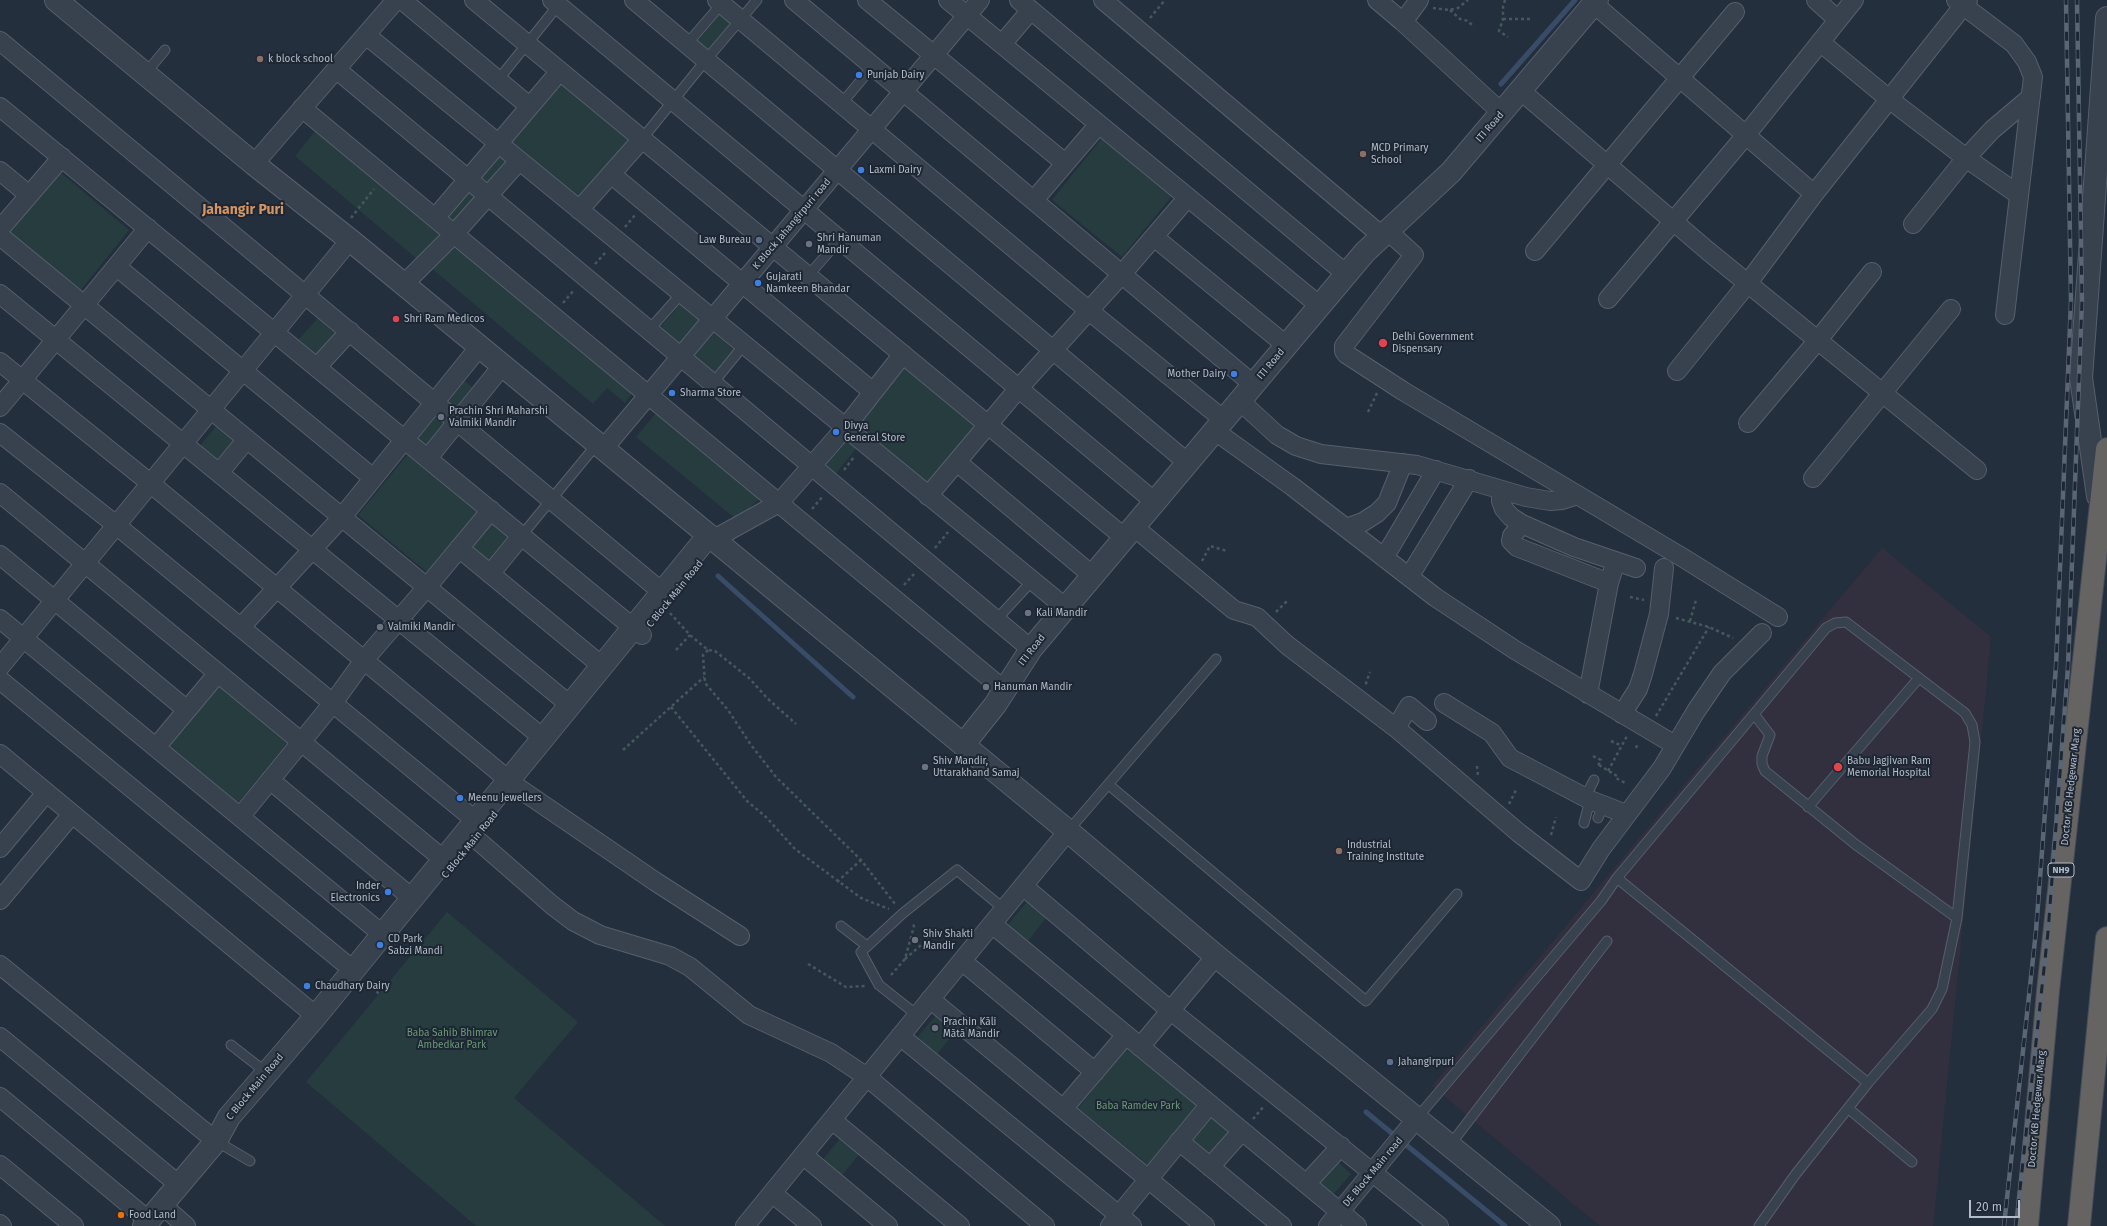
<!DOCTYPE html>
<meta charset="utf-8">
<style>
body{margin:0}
#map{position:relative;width:2107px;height:1226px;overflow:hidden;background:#242f3e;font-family:"Fira Sans",sans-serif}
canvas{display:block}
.scale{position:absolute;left:1969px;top:1200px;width:51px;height:18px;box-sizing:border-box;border:2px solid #b4bcc9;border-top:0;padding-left:5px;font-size:12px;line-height:14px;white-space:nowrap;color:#b4bcc9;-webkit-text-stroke:3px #1d2633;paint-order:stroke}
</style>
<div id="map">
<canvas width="2107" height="1226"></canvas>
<div class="scale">20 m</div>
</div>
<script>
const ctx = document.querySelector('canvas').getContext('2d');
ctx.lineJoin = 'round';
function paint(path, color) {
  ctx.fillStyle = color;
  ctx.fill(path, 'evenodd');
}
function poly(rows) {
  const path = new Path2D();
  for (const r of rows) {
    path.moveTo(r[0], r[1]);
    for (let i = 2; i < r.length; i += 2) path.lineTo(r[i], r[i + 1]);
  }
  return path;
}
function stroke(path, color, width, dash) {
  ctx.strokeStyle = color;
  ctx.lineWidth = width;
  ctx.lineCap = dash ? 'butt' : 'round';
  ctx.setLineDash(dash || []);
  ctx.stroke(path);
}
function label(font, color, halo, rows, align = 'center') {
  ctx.font = font + ' "Fira Sans",sans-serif';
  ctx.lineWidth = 4;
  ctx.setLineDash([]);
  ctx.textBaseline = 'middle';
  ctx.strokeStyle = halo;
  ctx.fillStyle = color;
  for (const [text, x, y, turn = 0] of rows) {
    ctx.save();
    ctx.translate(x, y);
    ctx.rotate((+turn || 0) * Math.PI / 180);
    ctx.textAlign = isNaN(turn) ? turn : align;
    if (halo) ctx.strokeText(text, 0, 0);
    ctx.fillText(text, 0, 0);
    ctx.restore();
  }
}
paint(poly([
 [1882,548,1991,637,1933,1226,1600,1226,1432,1086]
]), '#32303f');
paint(poly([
 [719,11,734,23,707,56,692,43],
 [561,80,631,138,581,199,511,142],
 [317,129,444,236,417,259,295,156],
 [1102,138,1172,196,1122,257,1052,200],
 [497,147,514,161,488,192,471,177],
 [60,172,129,230,80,291,10,233],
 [466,183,482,198,456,228,439,213],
 [453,240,633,392,625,403,607,388,593,404,430,267],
 [681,303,701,320,679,346,659,329],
 [318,318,335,334,315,356,298,340],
 [714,333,734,350,713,376,692,359],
 [904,364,979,426,929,487,854,425],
 [461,378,477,391,457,414,442,401],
 [437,408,453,421,427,452,411,439],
 [657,412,761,497,737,520,636,437],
 [218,424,235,440,216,462,199,447],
 [844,432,859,445,832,478,817,465],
 [408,454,478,512,428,573,358,515],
 [492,518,513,536,488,567,466,549],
 [218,685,288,742,238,803,168,746],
 [1027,902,1046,918,1024,946,1004,929],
 [447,912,578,1022,514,1098,665,1226,476,1226,306,1082],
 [938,1013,957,1029,935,1057,915,1040],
 [1128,1047,1198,1104,1148,1165,1078,1108],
 [1211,1117,1231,1134,1210,1159,1190,1142],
 [843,1135,862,1151,839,1179,820,1163],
 [1336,1160,1351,1174,1331,1197,1315,1183]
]), '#263c3f');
stroke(poly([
 [1501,84,1575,0],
 [718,576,853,697],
 [1366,1112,1505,1226]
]), '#394c67', 5);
const service = poly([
 [687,44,724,1],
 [145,74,165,50],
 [498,80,560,3],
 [842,103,873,66],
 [642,139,706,60,757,0],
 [808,276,840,239],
 [649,330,681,294],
 [713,383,744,345],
 [522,535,597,444],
 [996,620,1032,581],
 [1754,714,1770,735,1762,756,1762,764,1765,771,1855,844,1957,918],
 [1109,785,1366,1001,1457,894],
 [1585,798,1594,780],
 [1808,807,1919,678],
 [1598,818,1603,806],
 [1584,823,1590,800],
 [1068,831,1216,659],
 [1617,878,1868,1083],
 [841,926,867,946],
 [917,1015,879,985,861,952,902,914,957,870,1004,909],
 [231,1045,267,1073],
 [1849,1109,1912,1162],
 [1417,1118,1601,901,1617,878,1826,628,1835,623,1846,622,1965,713,1972,725,1975,742,1957,918,1942,989,1932,1009,1868,1083,1795,1175,1759,1226],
 [216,1141,250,1161],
 [1450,1145,1607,941]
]);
const minor = poly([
 [402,0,529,106],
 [474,0,1125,538],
 [552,0,1155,502],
 [634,0,1188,463],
 [717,0,1088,310,1224,420],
 [794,0,1254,385],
 [867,0,1065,163],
 [948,0,1320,306],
 [1019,0,1346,274],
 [1103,0,1382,236],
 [1377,0,1403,22,1502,113],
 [1816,0,1838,20],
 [1956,0,2014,44,2027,62,2033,77,2005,315],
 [1594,4,1814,194],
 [1403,22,1419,0],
 [366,35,1066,608],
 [0,41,662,592],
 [1820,42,1889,99,1966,158,2019,195],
 [1002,44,1031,10],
 [336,69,1031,649],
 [1521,91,1708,251,1977,470],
 [0,107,642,635],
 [302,108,1003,689],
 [254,164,396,0],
 [0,171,29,195],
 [611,174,873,392],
 [1034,200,1099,124],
 [579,210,642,139],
 [435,218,560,71],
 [1913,224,1966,158,1992,130,2031,97],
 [0,229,62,157],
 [1388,231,1414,255,1344,346,1344,351,1346,354,1403,391,1685,559,1778,617],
 [0,236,570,705],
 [1154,237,1287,346],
 [1535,251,1735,12],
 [117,267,373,478],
 [404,284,454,234,519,161],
 [0,294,543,738],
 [1608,299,1746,135,1854,0],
 [0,362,150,483,517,787,656,882,740,936],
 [317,367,350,331],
 [1677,371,1748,283,1814,194,1968,0],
 [1240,401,1277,435,1296,446,1321,454,1417,465,1526,497,1550,501,1562,500,1578,495],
 [0,407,148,228],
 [1748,423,1818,340,1872,272],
 [1215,431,1293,487,1435,597,1515,650,1675,745],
 [0,433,116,525,475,820],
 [604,448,980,0],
 [428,458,503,365],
 [957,462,1093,576],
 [219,473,247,439],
 [1813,478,1951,309],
 [1501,490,1501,501,1504,509,1511,517,1522,524,1574,547,1636,568],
 [0,493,443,859],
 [928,496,1018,389,1122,274,1188,197],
 [1522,524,1512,536,1511,541,1517,547,1609,583],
 [1134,527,1234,610,1257,617,1287,645,1396,728,1519,833,1581,881,1601,849,1662,768,1696,711,1722,673,1762,633],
 [1346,528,1363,522,1377,513,1387,503,1403,463],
 [714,539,779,503,845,428,903,354],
 [459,548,602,666],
 [0,555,187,710],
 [1384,558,1436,470],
 [490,574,522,535],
 [1409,577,1469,479],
 [0,619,382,934],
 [241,627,342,517,480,346],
 [0,667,350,240],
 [0,680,353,970],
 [1588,694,1609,583,1616,561],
 [1444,703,1492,733,1510,758,1590,800,1626,814],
 [1622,714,1638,689,1643,674,1659,614,1664,568],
 [1396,728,1409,706,1427,721],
 [156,747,218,673],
 [0,754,316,1016],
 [270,780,412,898],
 [240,817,333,703,364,660,427,587,491,510],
 [467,831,552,905,573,921,600,935,670,956,690,967,749,1015,831,1053,867,1077,1045,1226],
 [0,848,46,793],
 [1023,886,1171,1011,1439,1226],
 [0,900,72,814],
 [992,924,1357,1226],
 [962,961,1095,1072],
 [0,965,216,1141],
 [930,999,1205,1226],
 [900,1036,1132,1226],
 [0,1037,178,1184],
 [1140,1047,1216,956],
 [0,1097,148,1220],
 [1063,1109,1126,1035],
 [832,1120,960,1226],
 [1179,1141,1282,1226],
 [803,1155,888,1226],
 [0,1165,74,1226],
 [1210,1167,1242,1131],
 [1306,1184,1341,1146],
 [772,1193,812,1226],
 [161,1204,186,1226],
 [0,1224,2,1226],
 [745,1226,1068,831],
 [1110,1226,1210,1104],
 [1328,1226,1417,1118]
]);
const tertiary = poly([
 [56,0,254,164,350,240,1068,831,1216,956,1549,1226],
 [2098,496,2081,378,2107,18],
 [963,745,995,705,1031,649,1365,252,1451,172,1597,0],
 [144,1226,216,1141,229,1117,316,1016,709,535]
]);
const trunk = poly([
 [2027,1226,2048,991,2107,449],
 [2079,1226,2107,938]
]);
stroke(service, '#565f6c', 11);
stroke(minor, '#565f6c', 20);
stroke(tertiary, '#565f6c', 24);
stroke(trunk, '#434c59', 24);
stroke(poly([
 [1505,0,1503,7,1503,19,1499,31,1508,37],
 [1433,8,1449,10,1458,8,1468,0],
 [1450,10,1460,19,1468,21,1474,27],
 [1150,18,1165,0],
 [1503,19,1532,19],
 [351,218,374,189],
 [625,227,635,215],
 [595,264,605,253],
 [563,303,574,290],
 [1368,412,1377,393],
 [844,470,854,457],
 [812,509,823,496],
 [935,548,948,532],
 [1202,561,1210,546,1227,551],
 [904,585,914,574],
 [1630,597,1644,600],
 [1276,612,1287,601],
 [670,613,690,635,708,650,715,651,749,678,768,699,796,724],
 [1676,618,1709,627,1733,638],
 [1690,621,1696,600],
 [676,650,690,635],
 [708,650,703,655,705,683,728,710,751,745,776,777,861,860,895,904],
 [1367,684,1366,683,1370,672],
 [671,707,747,801,766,817,795,849,861,898,889,909],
 [1656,716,1709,627],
 [1611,741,1622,746],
 [1636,748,1638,743],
 [623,750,704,677],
 [1593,756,1601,760,1597,768],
 [1599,765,1617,776,1616,778,1627,784],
 [1477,766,1478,776],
 [1608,771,1627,736],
 [1509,804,1516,790],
 [1551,835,1556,817],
 [837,882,861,860],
 [905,959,928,939,943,930,952,937],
 [808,964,846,987,866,986],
 [891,975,905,959,914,926,911,923],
 [368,983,379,994],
 [1253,1119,1264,1106]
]), '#44595c', 2.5, [3, 3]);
stroke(service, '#38414e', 9);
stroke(minor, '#38414e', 18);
stroke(tertiary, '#38414e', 22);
stroke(trunk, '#656462', 22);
const rail = poly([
 [2004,1226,2036,931,2056,666,2071,301,2066,0],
 [2016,1226,2048,932,2068,667,2082,301,2077,0]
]);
stroke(rail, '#5a6575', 4.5);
stroke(rail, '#1d2633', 3, [9]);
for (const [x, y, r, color] of [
 [260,59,4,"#8d6e63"],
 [859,75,4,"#3f7fe0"],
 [1363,154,4,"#8d6e63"],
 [861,170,4,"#3f7fe0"],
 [759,240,4,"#5c6f8a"],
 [809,244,4,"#6b7280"],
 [758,283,4,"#3f7fe0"],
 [396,319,4,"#e0444e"],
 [1383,343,5,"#e0444e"],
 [1234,374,4,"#3f7fe0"],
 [672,393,4,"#3f7fe0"],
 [441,417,4,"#6b7280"],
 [836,432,4,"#3f7fe0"],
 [1028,613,4,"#6b7280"],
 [380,627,4,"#6b7280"],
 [986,687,4,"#6b7280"],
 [925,767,4,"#6b7280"],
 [1838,767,5,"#e0444e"],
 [460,798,4,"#3f7fe0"],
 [1339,851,4,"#8d6e63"],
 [388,892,4,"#3f7fe0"],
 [915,940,4,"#6b7280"],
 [380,945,4,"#3f7fe0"],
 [307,986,4,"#3f7fe0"],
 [935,1028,4,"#6b7280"],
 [1390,1062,4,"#5c6f8a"],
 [121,1215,4,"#e8710a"]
]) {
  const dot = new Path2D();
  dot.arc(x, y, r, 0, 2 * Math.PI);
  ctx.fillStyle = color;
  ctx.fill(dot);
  stroke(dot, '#1d2633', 1.5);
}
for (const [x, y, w] of [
 [2061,870,26]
]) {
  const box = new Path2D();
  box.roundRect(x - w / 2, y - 7, w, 14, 3);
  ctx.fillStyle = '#1d2633';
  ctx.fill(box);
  stroke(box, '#b4bcc9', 1);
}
label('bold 9px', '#b4bcc9', null, [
 ["NH9",2061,870]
]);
label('10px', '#b4bcc9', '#1d2633', [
 ["k block school",268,59],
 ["Punjab Dairy",867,75],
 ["MCD Primary",1371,148],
 ["School",1371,160],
 ["Laxmi Dairy",869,170],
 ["Shri Hanuman",817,238],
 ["Mandir",817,250],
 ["Law Bureau",751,240,"right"],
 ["Gujarati",766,277],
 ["Namkeen Bhandar",766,289],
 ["Shri Ram Medicos",404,319],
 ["Delhi Government",1392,337],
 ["Dispensary",1392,349],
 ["Mother Dairy",1226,374,"right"],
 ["Sharma Store",680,393],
 ["Prachin Shri Maharshi",449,411],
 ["Valmiki Mandir",449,423],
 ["Divya",844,426],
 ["General Store",844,438],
 ["Kali Mandir",1036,613],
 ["Valmiki Mandir",388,627],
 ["Hanuman Mandir",994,687],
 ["Shiv Mandir,",933,761],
 ["Uttarakhand Samaj",933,773],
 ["Babu Jagjivan Ram",1847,761],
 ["Memorial Hospital",1847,773],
 ["Meenu Jewellers",468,798],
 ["Industrial",1347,845],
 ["Training Institute",1347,857],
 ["Inder",380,886,"right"],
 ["Electronics",380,898,"right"],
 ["Shiv Shakti",923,934],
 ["Mandir",923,946],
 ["CD Park",388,939],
 ["Sabzi Mandi",388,951],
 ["Chaudhary Dairy",315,986],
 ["Prachin Kāli",943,1022],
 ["Mātā Mandir",943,1034],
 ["Jahangirpuri",1398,1062],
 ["Food Land",129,1215]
], 'left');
label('10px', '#b4bcc9', '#1d2633', [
 ["ITI Road",1490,127,-49],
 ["K Block Jahangirpuri road",792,224,-50],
 ["ITI Road",1271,364,-50],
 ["C Block Main Road",675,594,-51],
 ["ITI Road",1032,650,-52],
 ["Doctor KB Hedgewar Marg",2071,787,-84],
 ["C Block Main Road",470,845,-51],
 ["C Block Main Road",255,1087,-50],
 ["Doctor KB Hedgewar Marg",2037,1109,-85],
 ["DE Block Main road",1373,1172,-50]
]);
label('10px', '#6b9a76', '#1d2633', [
 ["Baba Sahib Bhimrav",452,1033],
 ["Ambedkar Park",452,1045],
 ["Baba Ramdev Park",1138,1106]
]);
label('bold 14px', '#d59563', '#1d2633', [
 ["Jahangir Puri",243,210]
]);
</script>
